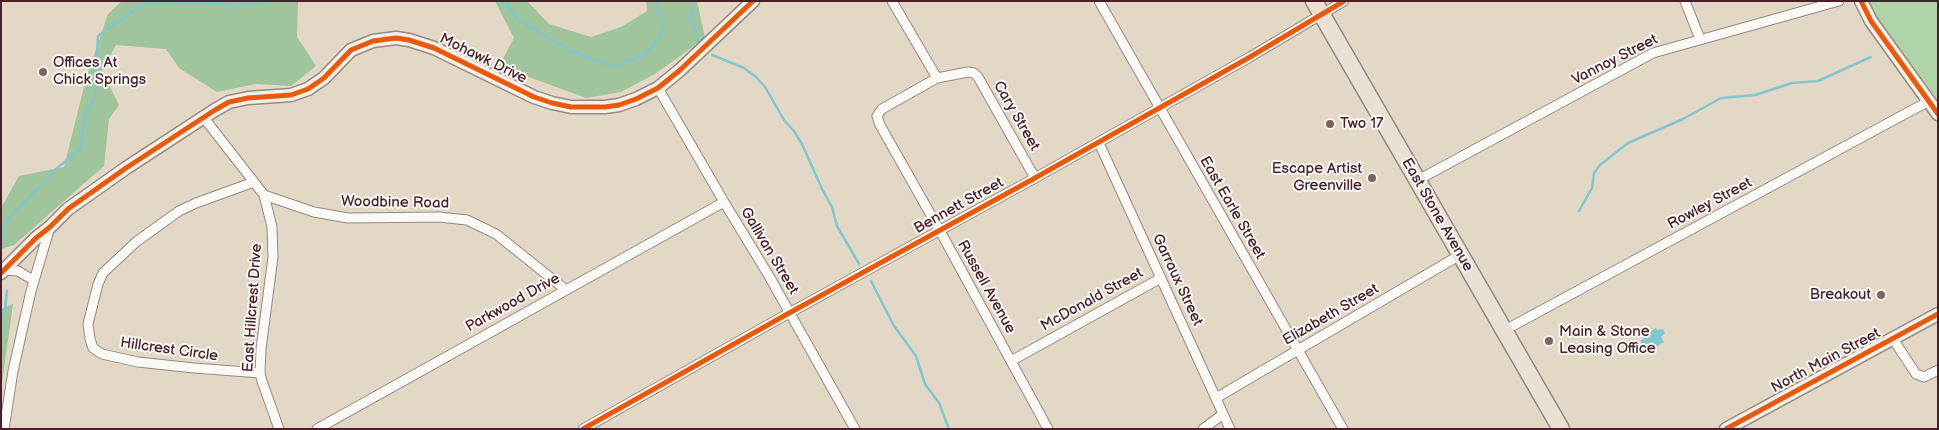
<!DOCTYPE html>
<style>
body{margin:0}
#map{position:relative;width:1939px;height:430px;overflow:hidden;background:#e3d8c6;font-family:"Balsamiq Sans",sans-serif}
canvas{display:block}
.frame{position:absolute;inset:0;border:2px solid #4a1f2b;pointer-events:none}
</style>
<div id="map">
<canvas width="1939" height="430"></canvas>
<div class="frame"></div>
</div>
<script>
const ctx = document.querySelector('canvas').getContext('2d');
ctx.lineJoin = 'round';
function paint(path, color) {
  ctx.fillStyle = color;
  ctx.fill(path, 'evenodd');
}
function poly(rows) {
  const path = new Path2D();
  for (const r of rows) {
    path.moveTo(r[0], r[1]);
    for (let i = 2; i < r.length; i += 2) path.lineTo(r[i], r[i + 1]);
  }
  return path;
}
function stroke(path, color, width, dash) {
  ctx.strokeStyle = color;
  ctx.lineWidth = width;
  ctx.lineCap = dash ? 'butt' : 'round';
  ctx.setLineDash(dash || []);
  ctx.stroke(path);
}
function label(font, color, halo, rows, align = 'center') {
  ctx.font = font + ' "Balsamiq Sans",sans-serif';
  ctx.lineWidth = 4;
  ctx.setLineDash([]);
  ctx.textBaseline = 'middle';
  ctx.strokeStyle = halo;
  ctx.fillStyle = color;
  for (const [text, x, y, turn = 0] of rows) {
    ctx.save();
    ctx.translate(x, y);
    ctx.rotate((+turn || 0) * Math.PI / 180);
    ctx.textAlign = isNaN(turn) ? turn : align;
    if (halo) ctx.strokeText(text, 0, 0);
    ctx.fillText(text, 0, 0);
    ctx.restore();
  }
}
paint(poly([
 [1869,1,1938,1,1938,101,1876,16]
]), '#aed4a8');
paint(poly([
 [122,1,298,1,297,37,316,66,291,86,256,84,217,92,179,68,166,49,116,45,102,71,119,105,109,119,104,166,14,245,1,249,1,208,19,176,64,167,86,79,108,14],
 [495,1,527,1,549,24,591,37,621,27,647,11,646,1,697,1,705,38,655,74,621,92,586,98,499,66,514,38],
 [13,304,2,383,1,385,1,309]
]), '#a0c49c');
paint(poly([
 [1656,328,1657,330,1663,329,1665,333,1661,337,1664,342,1651,350,1648,344,1643,345,1640,341,1644,338,1643,335]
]), '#82c6d0');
stroke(poly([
 [505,1,517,19,573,52,614,67,646,54,663,31,657,1],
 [693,1,691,19,699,41],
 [712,55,744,68,756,77,765,87,784,120,794,131,802,144,822,189,832,207,837,226,859,264],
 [1579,211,1592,188,1594,173,1600,165,1628,143,1683,119,1721,98,1755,95,1792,83,1818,81,1871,57],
 [1,248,2,231,9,218,55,170,81,148,85,115,94,100,98,36,146,2,215,3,236,6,265,1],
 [871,281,894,326,916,356,925,384,939,403,949,429],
 [1,317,5,309,7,291]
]), '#82c6d0', 2.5);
const street = poly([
 [892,1,937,78],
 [1099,1,1343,429],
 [1685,1,1700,39],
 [658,88,724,202,769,276,855,429],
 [204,118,264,195,272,227,273,257,261,349,260,373,262,381,279,429],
 [1099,143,1230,429],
 [1035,178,978,77,974,73,968,72,937,78,882,109,877,116,880,125,940,231,1048,429],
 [1418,180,1653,53,1839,1],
 [254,182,196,203,179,211,136,242,103,273,98,284,88,324,90,339,93,348,102,354,138,362,194,368,260,373],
 [264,195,314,212,348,218,439,217,467,220,496,234,566,290],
 [4,270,18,271,33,280],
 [1505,330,1929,101],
 [1893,339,1916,374,1924,377,1938,370],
 [1011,361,1161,278],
 [1216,398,1460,255],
 [4,429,13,371,31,291,50,227],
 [317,429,724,202],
 [583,429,782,317,1035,178,1250,57,1344,1],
 [1203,429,1223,414]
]);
const secondary = poly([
 [1861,1,1871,21,1938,114],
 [1,273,36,238,50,227,68,209,126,168,215,110,229,102,248,98,291,95,308,89,324,78,351,50,373,41,396,38,409,40,434,48,534,97,552,103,571,107,605,107,619,105,636,99,658,88,680,70,753,1],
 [1726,429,1938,314]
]);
const highway = poly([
 [1314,1,1561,429]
]);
stroke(street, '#958982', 11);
stroke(secondary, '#958982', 15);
stroke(highway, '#958982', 19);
stroke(street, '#fbf9f6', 9);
stroke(secondary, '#f4f0e9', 12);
stroke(highway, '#eae0d4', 16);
stroke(poly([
 [1861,1,1871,21,1938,114],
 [1,273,36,238,50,227,68,209,126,168,215,110,229,102,248,98,291,95,308,89,324,78,351,50,373,41,396,38,409,40,434,48,534,97,552,103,571,107,605,107,619,105,636,99,658,88,680,70,753,1],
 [583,429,782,317,1035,178,1250,57,1344,1],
 [1726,429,1938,314]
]), '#e8590c', 5);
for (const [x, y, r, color] of [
 [43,72,5,"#806061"],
 [1330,124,5,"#806061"],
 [1372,178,5,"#806061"],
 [1881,295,5,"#806061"],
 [1549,341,5,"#806061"]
]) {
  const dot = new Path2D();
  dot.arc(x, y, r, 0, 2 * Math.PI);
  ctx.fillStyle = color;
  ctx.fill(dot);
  stroke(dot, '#f6f6f2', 2);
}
label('15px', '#4a1f2b', '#f6f6f2', [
 ["Mohawk Drive",483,59,26],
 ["Vannoy Street",1615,60,-27],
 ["Cary Street",1016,116,60],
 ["Woodbine Road",395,203,1],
 ["Rowley Street",1710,204,-28],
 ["Bennett Street",959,206,-29],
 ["East Earle Street",1232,208,60],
 ["East Stone Avenue",1437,215,60],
 ["Gallivan Street",769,251,59],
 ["Garraux Street",1177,280,65],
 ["Russell Avenue",986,287,61],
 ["McDonald Street",1092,300,-29],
 ["Parkwood Drive",513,303,-29],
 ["East Hillcrest Drive",253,308,-86],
 ["Elizabeth Street",1331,315,-30],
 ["Hillcrest Circle",169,350,8],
 ["North Main Street",1826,361,-28]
]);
label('15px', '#4a1f2b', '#f6f6f2', [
 ["Offices At",53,63],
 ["Chick Springs",53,80],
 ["Two 17",1340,124],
 ["Escape Artist",1362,169,"right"],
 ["Greenville",1362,186,"right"],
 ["Breakout",1871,295,"right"],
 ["Main & Stone",1559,332],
 ["Leasing Office",1559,349]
], 'left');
</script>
